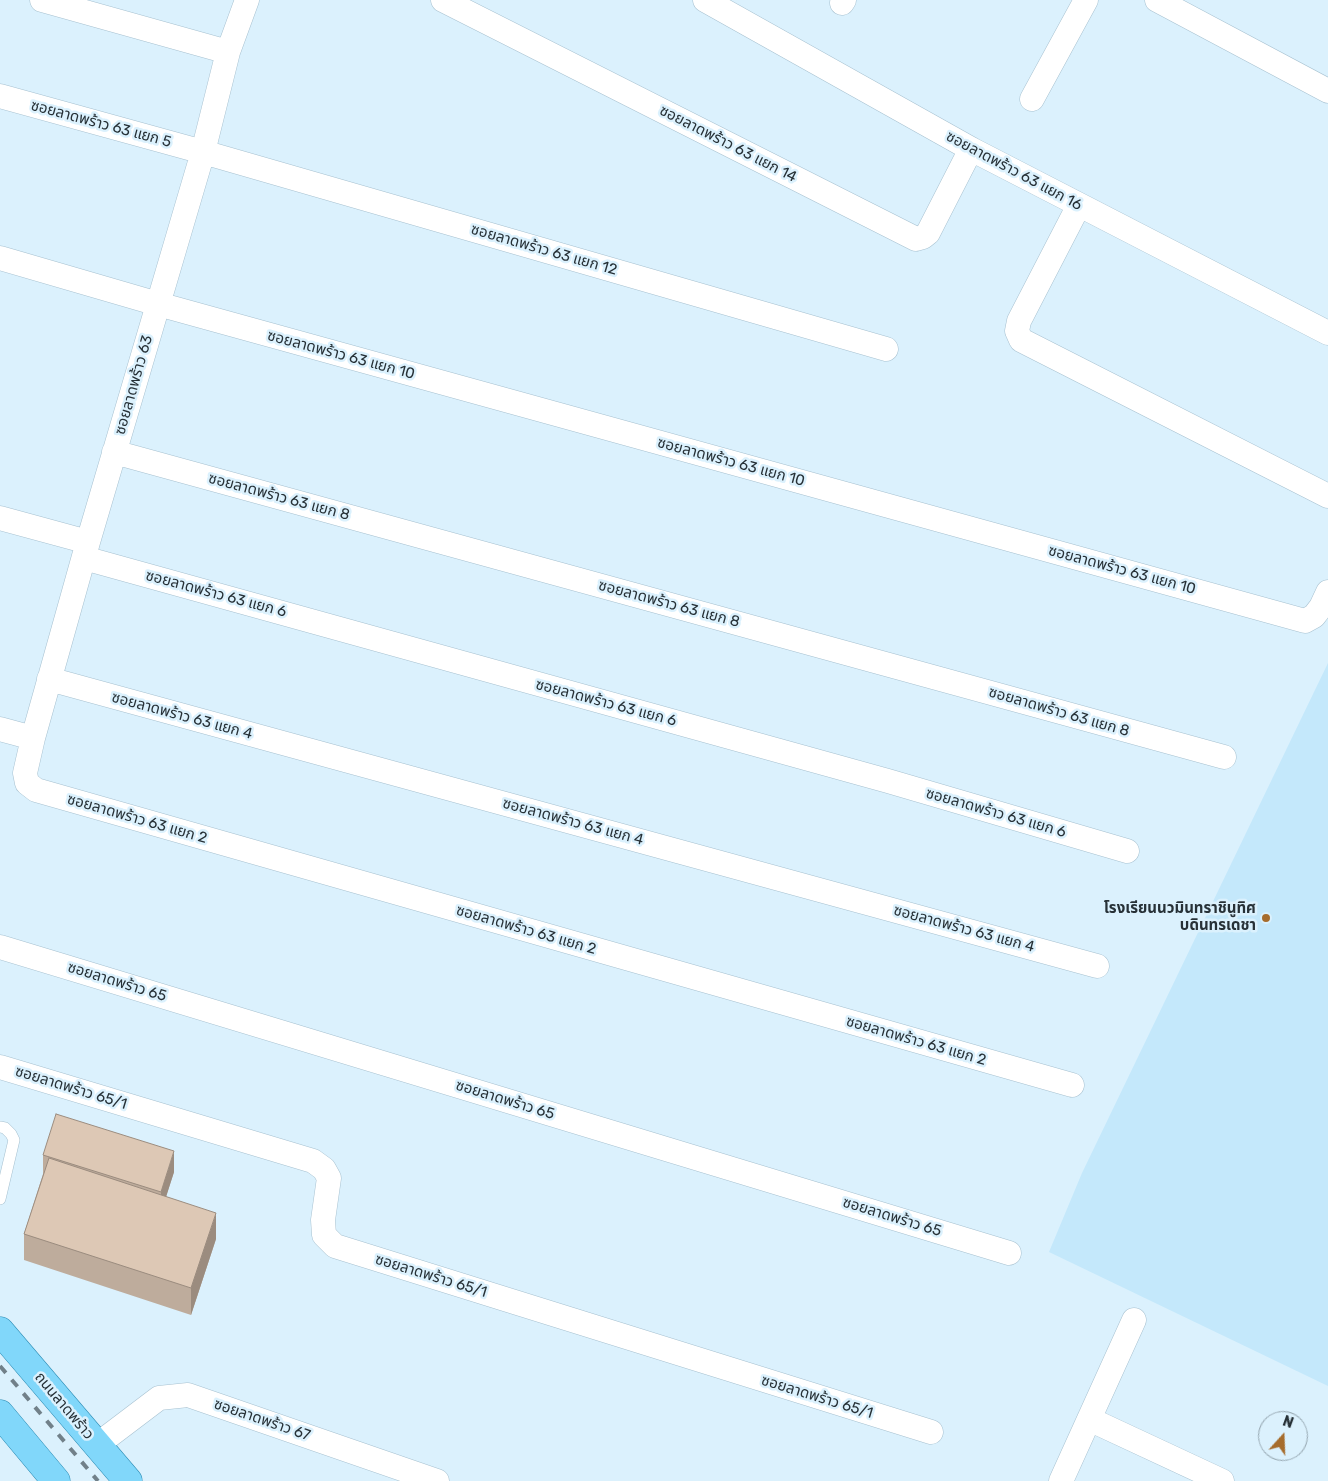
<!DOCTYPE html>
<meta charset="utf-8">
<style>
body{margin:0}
#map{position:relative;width:1328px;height:1481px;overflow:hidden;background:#dbf1fd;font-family:Rubik,sans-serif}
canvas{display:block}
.north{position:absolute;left:1258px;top:1411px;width:50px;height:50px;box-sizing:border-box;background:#dbf1fd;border:1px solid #93a4ae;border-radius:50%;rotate:20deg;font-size:14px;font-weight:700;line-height:20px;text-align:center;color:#273137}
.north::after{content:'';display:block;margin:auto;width:18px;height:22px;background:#a66c2c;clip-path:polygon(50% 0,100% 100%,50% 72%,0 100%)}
</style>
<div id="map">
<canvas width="1328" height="1481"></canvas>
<div class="north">N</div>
</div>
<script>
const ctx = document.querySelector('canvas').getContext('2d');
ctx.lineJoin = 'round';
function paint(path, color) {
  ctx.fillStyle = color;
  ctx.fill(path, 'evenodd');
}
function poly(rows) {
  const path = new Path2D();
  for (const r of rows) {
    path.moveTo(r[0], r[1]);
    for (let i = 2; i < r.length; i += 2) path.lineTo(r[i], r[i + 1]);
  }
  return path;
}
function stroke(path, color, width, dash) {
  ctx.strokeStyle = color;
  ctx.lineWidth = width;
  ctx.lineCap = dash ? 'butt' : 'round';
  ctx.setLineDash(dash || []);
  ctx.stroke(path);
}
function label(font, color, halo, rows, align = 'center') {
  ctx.font = font + ' Rubik,"Noto Sans Thai",sans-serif';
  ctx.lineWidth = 5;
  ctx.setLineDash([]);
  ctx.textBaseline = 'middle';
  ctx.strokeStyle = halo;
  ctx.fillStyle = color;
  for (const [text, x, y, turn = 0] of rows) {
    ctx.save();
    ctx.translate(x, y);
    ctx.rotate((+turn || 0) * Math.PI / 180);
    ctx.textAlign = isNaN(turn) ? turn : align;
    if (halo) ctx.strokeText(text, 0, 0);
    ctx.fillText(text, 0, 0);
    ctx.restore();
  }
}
paint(poly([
 [1328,663,1328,1386,1049,1252,1082,1173]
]), '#c4e8fb');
const lane = poly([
 [0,1127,5,1128,11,1134,14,1140,0,1199]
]);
const street = poly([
 [42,0,228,52],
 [443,0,916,239,923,237,928,233,971,149],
 [705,0,971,149,1328,333],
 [1157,0,1328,91],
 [842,3,844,0],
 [0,96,203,152,886,349],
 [1032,99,1086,0],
 [1079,205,1019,321,1017,331,1021,340,1328,496],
 [0,258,158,304,1305,621,1314,616,1321,607,1328,592],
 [114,452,1224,757],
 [0,518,88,542],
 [84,558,888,781,1127,851],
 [49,679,1097,966],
 [0,729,33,738,88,542,203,152,228,52,247,0],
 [33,738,25,773,27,783,36,790,1072,1085],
 [0,947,1009,1253],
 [0,1067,313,1161,324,1169,329,1178,323,1220,324,1235,335,1246,931,1432],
 [1089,1419,1222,1481],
 [97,1445,159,1398,188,1395,437,1481],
 [1061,1481,1134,1320]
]);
const primary = poly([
 [0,1331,128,1481],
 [0,1414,56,1481]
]);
stroke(lane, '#a7c1d0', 12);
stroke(street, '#a7c1d0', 25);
stroke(primary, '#2b8bb3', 29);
stroke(lane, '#fff', 11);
stroke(street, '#fff', 24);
stroke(primary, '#81d7fa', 28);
stroke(poly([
 [0,1366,98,1481]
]), '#718089', 4, [9, 9]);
paint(poly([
 [43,1155,174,1172,166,1196,216,1239,191,1315,24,1260,24,1234,43,1174]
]), '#beac9c');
paint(poly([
 [174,1151,174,1172,161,1213,161,1192],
 [216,1213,216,1239,191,1315,191,1288]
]), '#9b8c7f');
const building = poly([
 [56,1114,174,1151,161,1192,43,1155,56,1114],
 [49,1158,216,1213,191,1288,24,1234,49,1158]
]);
paint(building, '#ddc8b5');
stroke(building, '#9b8c7f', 1);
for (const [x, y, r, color] of [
 [1266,918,5,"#a66c2c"]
]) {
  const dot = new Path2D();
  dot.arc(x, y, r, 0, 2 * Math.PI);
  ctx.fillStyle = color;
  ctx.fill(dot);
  stroke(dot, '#dbf1fd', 2);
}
label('15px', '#273137', '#dbf1fd', [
 ["ซอยลาดพร้าว 63 แยก 5",101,124,15],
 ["ซอยลาดพร้าว 63 แยก 14",728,144,27],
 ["ซอยลาดพร้าว 63 แยก 16",1014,171,28],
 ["ซอยลาดพร้าว 63 แยก 12",544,250,16],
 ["ซอยลาดพร้าว 63 แยก 10",341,355,15],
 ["ซอยลาดพร้าว 63",134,385,-74],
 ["ซอยลาดพร้าว 63 แยก 10",731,462,15],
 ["ซอยลาดพร้าว 63 แยก 8",279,497,15],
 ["ซอยลาดพร้าว 63 แยก 10",1122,570,15],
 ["ซอยลาดพร้าว 63 แยก 6",216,594,15],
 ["ซอยลาดพร้าว 63 แยก 8",669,604,15],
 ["ซอยลาดพร้าว 63 แยก 6",606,703,15],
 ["ซอยลาดพร้าว 63 แยก 8",1059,712,16],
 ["ซอยลาดพร้าว 63 แยก 4",182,716,15],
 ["ซอยลาดพร้าว 63 แยก 6",996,813,16],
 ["ซอยลาดพร้าว 63 แยก 2",137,819,16],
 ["ซอยลาดพร้าว 63 แยก 4",573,822,15],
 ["ซอยลาดพร้าว 63 แยก 4",964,929,15],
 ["ซอยลาดพร้าว 63 แยก 2",526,930,16],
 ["ซอยลาดพร้าว 65",117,982,17],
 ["ซอยลาดพร้าว 63 แยก 2",916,1041,16],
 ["ซอยลาดพร้าว 65/1",71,1088,17],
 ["ซอยลาดพร้าว 65",505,1100,17],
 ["ซอยลาดพร้าว 65",892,1217,17],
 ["ซอยลาดพร้าว 65/1",431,1276,17],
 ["ซอยลาดพร้าว 65/1",817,1397,17],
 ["ถนนลาดพร้าว",64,1406,50],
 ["ซอยลาดพร้าว 67",262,1420,19]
]);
label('bold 15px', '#273137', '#dbf1fd', [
 ["โรงเรียนนวมินทราชินูทิศ",1256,909],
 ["บดินทรเดชา",1256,926]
], 'right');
</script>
